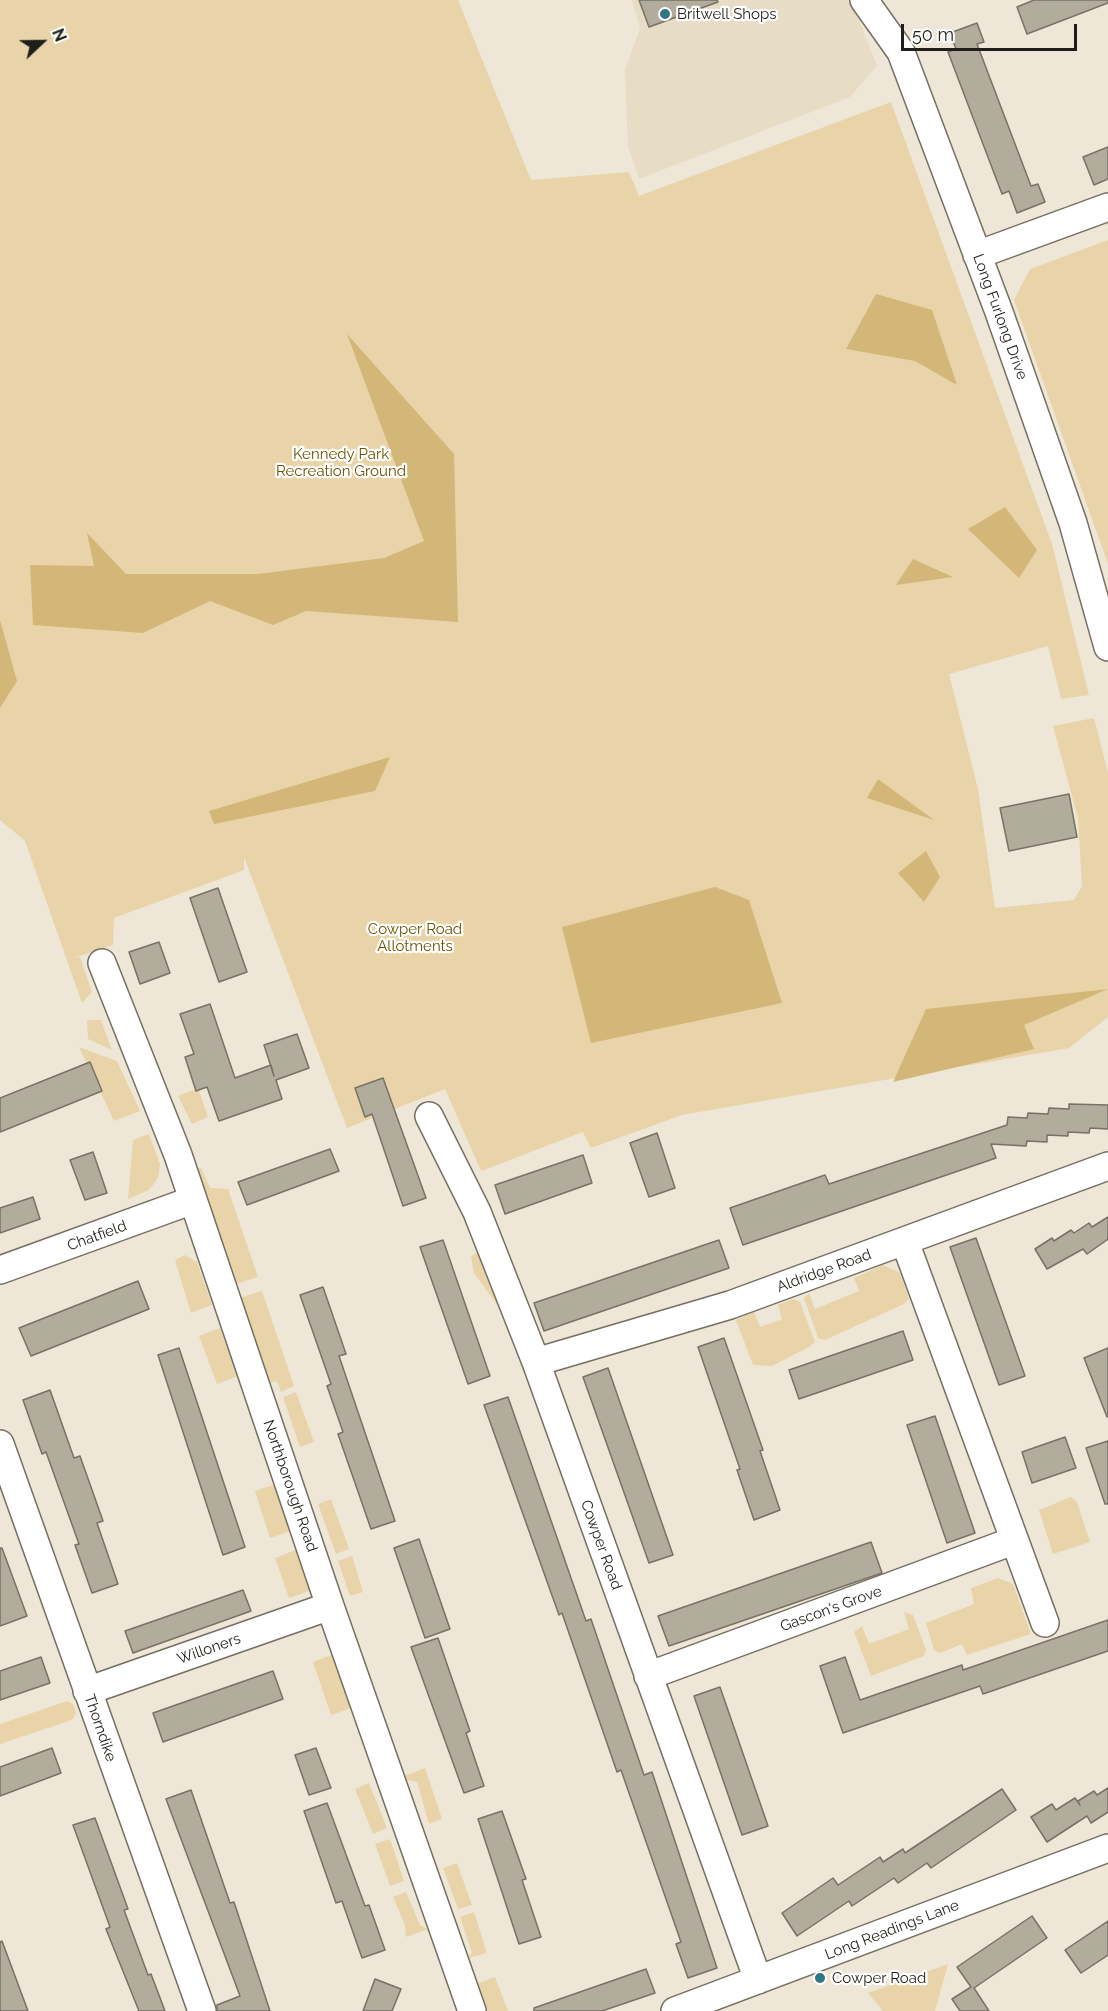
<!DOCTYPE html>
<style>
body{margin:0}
#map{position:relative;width:1108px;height:2011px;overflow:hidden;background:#eee7d7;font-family:Raleway,sans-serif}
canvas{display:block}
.north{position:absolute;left:12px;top:12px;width:60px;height:60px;-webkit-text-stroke:4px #fff;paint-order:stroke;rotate:68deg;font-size:16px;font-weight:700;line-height:24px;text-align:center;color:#201e18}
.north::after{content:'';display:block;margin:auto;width:21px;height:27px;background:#201e18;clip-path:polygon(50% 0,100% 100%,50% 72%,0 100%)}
.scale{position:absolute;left:901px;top:24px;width:176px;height:27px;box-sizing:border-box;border:3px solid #201e18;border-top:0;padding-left:8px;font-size:18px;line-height:21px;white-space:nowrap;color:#201e18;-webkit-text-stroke:4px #fff;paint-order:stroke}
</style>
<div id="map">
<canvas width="1108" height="2011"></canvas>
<div class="north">N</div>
<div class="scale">50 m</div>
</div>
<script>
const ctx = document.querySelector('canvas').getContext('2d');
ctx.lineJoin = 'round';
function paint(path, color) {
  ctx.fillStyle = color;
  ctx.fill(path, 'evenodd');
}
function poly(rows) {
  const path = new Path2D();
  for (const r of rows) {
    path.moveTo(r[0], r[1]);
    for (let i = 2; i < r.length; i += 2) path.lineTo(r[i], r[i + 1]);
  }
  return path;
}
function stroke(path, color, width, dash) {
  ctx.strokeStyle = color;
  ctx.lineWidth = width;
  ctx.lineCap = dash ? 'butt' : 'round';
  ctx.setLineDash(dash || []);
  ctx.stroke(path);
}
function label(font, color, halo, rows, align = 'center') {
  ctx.font = font + ' Raleway,sans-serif';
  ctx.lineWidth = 4.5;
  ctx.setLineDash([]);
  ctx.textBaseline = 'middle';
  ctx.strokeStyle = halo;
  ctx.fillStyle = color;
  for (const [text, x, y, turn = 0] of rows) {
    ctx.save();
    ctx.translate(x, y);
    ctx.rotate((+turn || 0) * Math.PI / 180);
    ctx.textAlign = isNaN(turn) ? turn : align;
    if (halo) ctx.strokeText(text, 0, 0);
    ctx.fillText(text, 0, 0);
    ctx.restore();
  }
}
paint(poly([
 [632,0,851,0,877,66,850,97,639,179,628,146,625,69,640,29]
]), '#e7dcc5');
paint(poly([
 [0,0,458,0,531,180,629,172,639,196,891,102,1052,544,1089,695,1061,699,1048,646,949,674,978,789,995,908,1074,900,1082,886,1078,818,1053,726,1094,718,1108,773,1108,1017,1069,1048,682,1115,591,1148,583,1132,481,1171,445,1089,347,1128,244,857,244,870,114,918,113,945,74,958,80,957,92,992,82,1003,25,841,0,820],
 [1108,240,1108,564,1014,300,1030,269],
 [87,1020,101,1020,112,1050,88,1039],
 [79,1047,117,1061,140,1111,114,1121],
 [198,1088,208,1117,192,1124,178,1096],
 [149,1134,160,1164,158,1178,149,1190,128,1199,133,1140],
 [201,1168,210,1188,228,1189,258,1277,236,1284,195,1169],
 [476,1253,487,1256,509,1321,474,1273,471,1257],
 [185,1255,197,1262,212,1305,191,1313,175,1260],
 [883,1265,900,1273,909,1299,904,1304,825,1340,818,1338,804,1298,809,1293,815,1309,859,1291,854,1278],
 [262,1291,294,1386,281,1392,277,1381,269,1383,239,1298],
 [793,1299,800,1302,815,1342,809,1347,772,1366,753,1365,736,1320,754,1312,760,1327,782,1319,778,1305],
 [220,1328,238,1376,217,1384,199,1336],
 [296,1392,314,1442,300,1447,283,1397],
 [276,1484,291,1531,270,1538,255,1491],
 [1071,1497,1077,1502,1090,1542,1053,1554,1039,1510],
 [331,1499,349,1549,336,1554,318,1504],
 [298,1549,312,1590,289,1598,275,1558],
 [352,1556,363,1592,350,1596,338,1561],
 [998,1578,1013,1584,1031,1634,967,1655,962,1644,940,1653,934,1650,926,1623,974,1604,971,1588],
 [904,1612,913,1615,926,1650,924,1656,871,1676,854,1632,862,1626,869,1644,909,1629],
 [334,1654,352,1708,331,1715,313,1662],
 [67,1701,73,1704,76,1713,72,1720,0,1744,0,1724],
 [425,1768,442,1819,429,1824,417,1782,406,1780,404,1776],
 [369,1783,387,1828,373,1834,355,1789],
 [390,1839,404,1881,390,1886,375,1844],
 [457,1863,472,1905,458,1909,443,1868],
 [406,1892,420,1925,428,1929,406,1937,405,1925,393,1897],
 [474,1912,487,1953,465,1959,472,1953,460,1917],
 [948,1964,935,2011,883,2011,868,1993],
 [495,1977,508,2011,484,2011,476,1984]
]), '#e8d4a8');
paint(poly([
 [876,294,932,310,957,385,915,361,846,349],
 [347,334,454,454,458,622,306,611,273,625,210,601,143,633,33,625,30,565,94,566,87,533,126,574,258,574,384,558,424,541],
 [1005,507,1037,550,1019,578,968,529],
 [913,559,953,577,896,585],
 [0,620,17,681,0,708],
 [390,757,375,791,214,824,209,811],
 [878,779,934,820,867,798],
 [926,851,940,877,924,902,898,873],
 [715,887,749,900,782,1003,591,1043,562,927],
 [1108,989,1024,1025,1034,1049,893,1082,926,1009]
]), '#d3b779');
const building = poly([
 [639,0,717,0,718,2,649,27,639,0],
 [1034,0,1108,0,1108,3,1027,34,1017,7,1034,0],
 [977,23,984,42,977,44,1031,186,1038,184,1045,202,1017,213,1009,191,1002,194,948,52,956,49,950,33,977,23],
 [1108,147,1108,179,1094,185,1083,157,1108,147],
 [1069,794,1077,837,1009,851,1000,808,1069,794],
 [218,888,247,972,219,982,190,898,218,888],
 [159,942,170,973,140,984,129,952,159,942],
 [210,1004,235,1078,271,1065,274,1076,264,1045,297,1034,309,1068,276,1080,282,1099,219,1121,207,1087,196,1091,185,1057,194,1054,180,1014,210,1004],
 [90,1062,102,1091,0,1132,0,1098,90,1062],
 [383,1078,426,1198,403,1206,372,1114,365,1117,355,1088,383,1078],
 [1069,1104,1108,1105,1108,1129,1090,1128,1089,1133,1068,1132,1068,1136,1047,1135,1047,1142,1027,1141,1026,1146,991,1144,996,1158,743,1245,730,1208,825,1175,829,1184,1007,1125,1008,1117,1027,1118,1028,1113,1048,1114,1049,1108,1069,1109,1069,1104],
 [657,1133,675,1188,649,1197,630,1143,657,1133],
 [330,1149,339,1171,247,1205,238,1182,330,1149],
 [93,1152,107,1193,85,1200,70,1160,93,1152],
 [583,1155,592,1183,505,1214,495,1185,583,1155],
 [33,1197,40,1219,0,1233,0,1208,33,1197],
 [1108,1217,1108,1239,1087,1254,1083,1249,1047,1269,1035,1249,1052,1238,1054,1241,1071,1230,1074,1233,1089,1223,1092,1227,1108,1217],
 [976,1238,1025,1376,999,1385,950,1247,976,1238],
 [443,1240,490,1376,468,1384,420,1247,443,1240],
 [719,1240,729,1268,544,1331,534,1303,719,1240],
 [138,1281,149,1309,31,1356,19,1328,138,1281],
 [323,1287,346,1354,339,1356,395,1521,371,1529,338,1434,343,1432,327,1386,331,1384,300,1295,323,1287],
 [903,1331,913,1360,799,1399,789,1370,903,1331],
 [724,1338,763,1450,760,1451,780,1510,754,1520,737,1470,740,1469,698,1347,724,1338],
 [179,1348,245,1547,223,1555,158,1355,179,1348],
 [1108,1348,1108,1416,1107,1417,1084,1358,1108,1348],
 [608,1368,673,1555,649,1563,583,1377,608,1368],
 [50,1390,74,1458,80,1456,103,1521,97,1523,118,1584,92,1593,75,1545,79,1544,46,1452,42,1454,23,1400,50,1390],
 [508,1397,586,1621,591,1619,644,1775,652,1772,717,1968,688,1978,676,1944,681,1942,621,1770,617,1772,562,1613,559,1615,484,1405,508,1397],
 [935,1416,975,1533,947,1543,907,1425,935,1416],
 [1065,1437,1076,1468,1032,1483,1022,1452,1065,1437],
 [1108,1441,1108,1504,1105,1504,1086,1448,1108,1441],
 [419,1539,450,1629,425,1638,394,1548,419,1539],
 [871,1542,882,1573,669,1646,658,1616,871,1542],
 [0,1548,2,1548,27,1616,0,1626,0,1548],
 [243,1590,251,1611,133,1653,125,1631,243,1590],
 [1108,1620,1108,1651,983,1694,980,1686,843,1733,820,1666,845,1657,860,1700,962,1665,963,1670,1108,1620],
 [438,1638,470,1731,466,1733,484,1786,464,1793,411,1647,438,1638],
 [41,1657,50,1683,0,1700,0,1671,41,1657],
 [273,1671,283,1699,163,1742,153,1713,273,1671],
 [720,1687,768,1826,742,1835,694,1696,720,1687],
 [52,1748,61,1773,0,1796,0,1767,52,1748],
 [316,1748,331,1788,309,1795,295,1755,316,1748],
 [1108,1788,1108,1812,1091,1823,1087,1816,1047,1842,1031,1817,1052,1804,1056,1810,1075,1798,1080,1805,1078,1801,1094,1791,1097,1795,1108,1788],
 [1002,1789,1016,1810,931,1868,927,1863,898,1883,894,1878,852,1906,849,1901,797,1936,782,1913,833,1878,838,1885,880,1857,883,1862,903,1849,905,1853,1002,1789],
 [191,1790,230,1903,234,1902,270,2011,217,2011,217,2005,240,1996,166,1799,191,1790],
 [327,1803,365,1906,369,1905,385,1950,362,1958,342,1901,336,1903,304,1811,327,1803],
 [502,1811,526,1879,522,1880,541,1937,519,1944,478,1819,502,1811],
 [95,1818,128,1909,124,1910,148,1975,151,1974,165,2011,139,2011,106,1929,110,1927,73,1825,95,1818],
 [1032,1916,1047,1938,974,1988,989,2011,960,2011,952,1999,971,1987,957,1967,1032,1916],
 [1108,1921,1108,1955,1081,1973,1065,1950,1108,1921],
 [2,1941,28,2011,0,2011,0,1942,2,1941],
 [646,1969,655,1993,602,2011,534,2011,534,2008,646,1969],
 [375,1979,401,1989,392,2011,363,2011,375,1979]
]);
paint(building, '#b2ac9c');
stroke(building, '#787264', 1.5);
const minor = poly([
 [864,0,901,52,999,312,1073,523,1108,647],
 [977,255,1108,207],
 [102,963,178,1155,330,1606,472,2011],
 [429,1116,477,1212,536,1362,758,1980],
 [905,1242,1045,1623],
 [0,1270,193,1200],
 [536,1362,730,1305,1108,1166],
 [0,1444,202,2011],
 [648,1676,1013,1541],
 [87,1691,330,1606],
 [675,2011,1108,1848]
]);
stroke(minor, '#756f61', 30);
stroke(minor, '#fff', 27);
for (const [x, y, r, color] of [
 [665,14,6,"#307783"],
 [820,1978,6,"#307783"]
]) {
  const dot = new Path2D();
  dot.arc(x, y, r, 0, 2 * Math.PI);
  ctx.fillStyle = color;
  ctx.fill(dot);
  stroke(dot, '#fff', 2);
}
label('15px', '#201e18', '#fff', [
 ["Britwell Shops",677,14],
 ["Cowper Road",832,1978]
], 'left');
label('15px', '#201e18', '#fff', [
 ["Long Furlong Drive",1000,317,70],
 ["Chatfield",97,1236,-20],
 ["Aldridge Road",824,1271,-20],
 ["Northborough Road",290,1486,71],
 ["Cowper Road",601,1545,70],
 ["Gascon's Grove",831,1609,-20],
 ["Willoners",209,1649,-19],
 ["Thorndike",100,1728,71],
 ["Long Readings Lane",892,1930,-21]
]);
label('15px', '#6d5302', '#fff', [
 ["Kennedy Park",341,454],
 ["Recreation Ground",341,471],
 ["Cowper Road",415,929],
 ["Allotments",415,946]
]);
</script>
